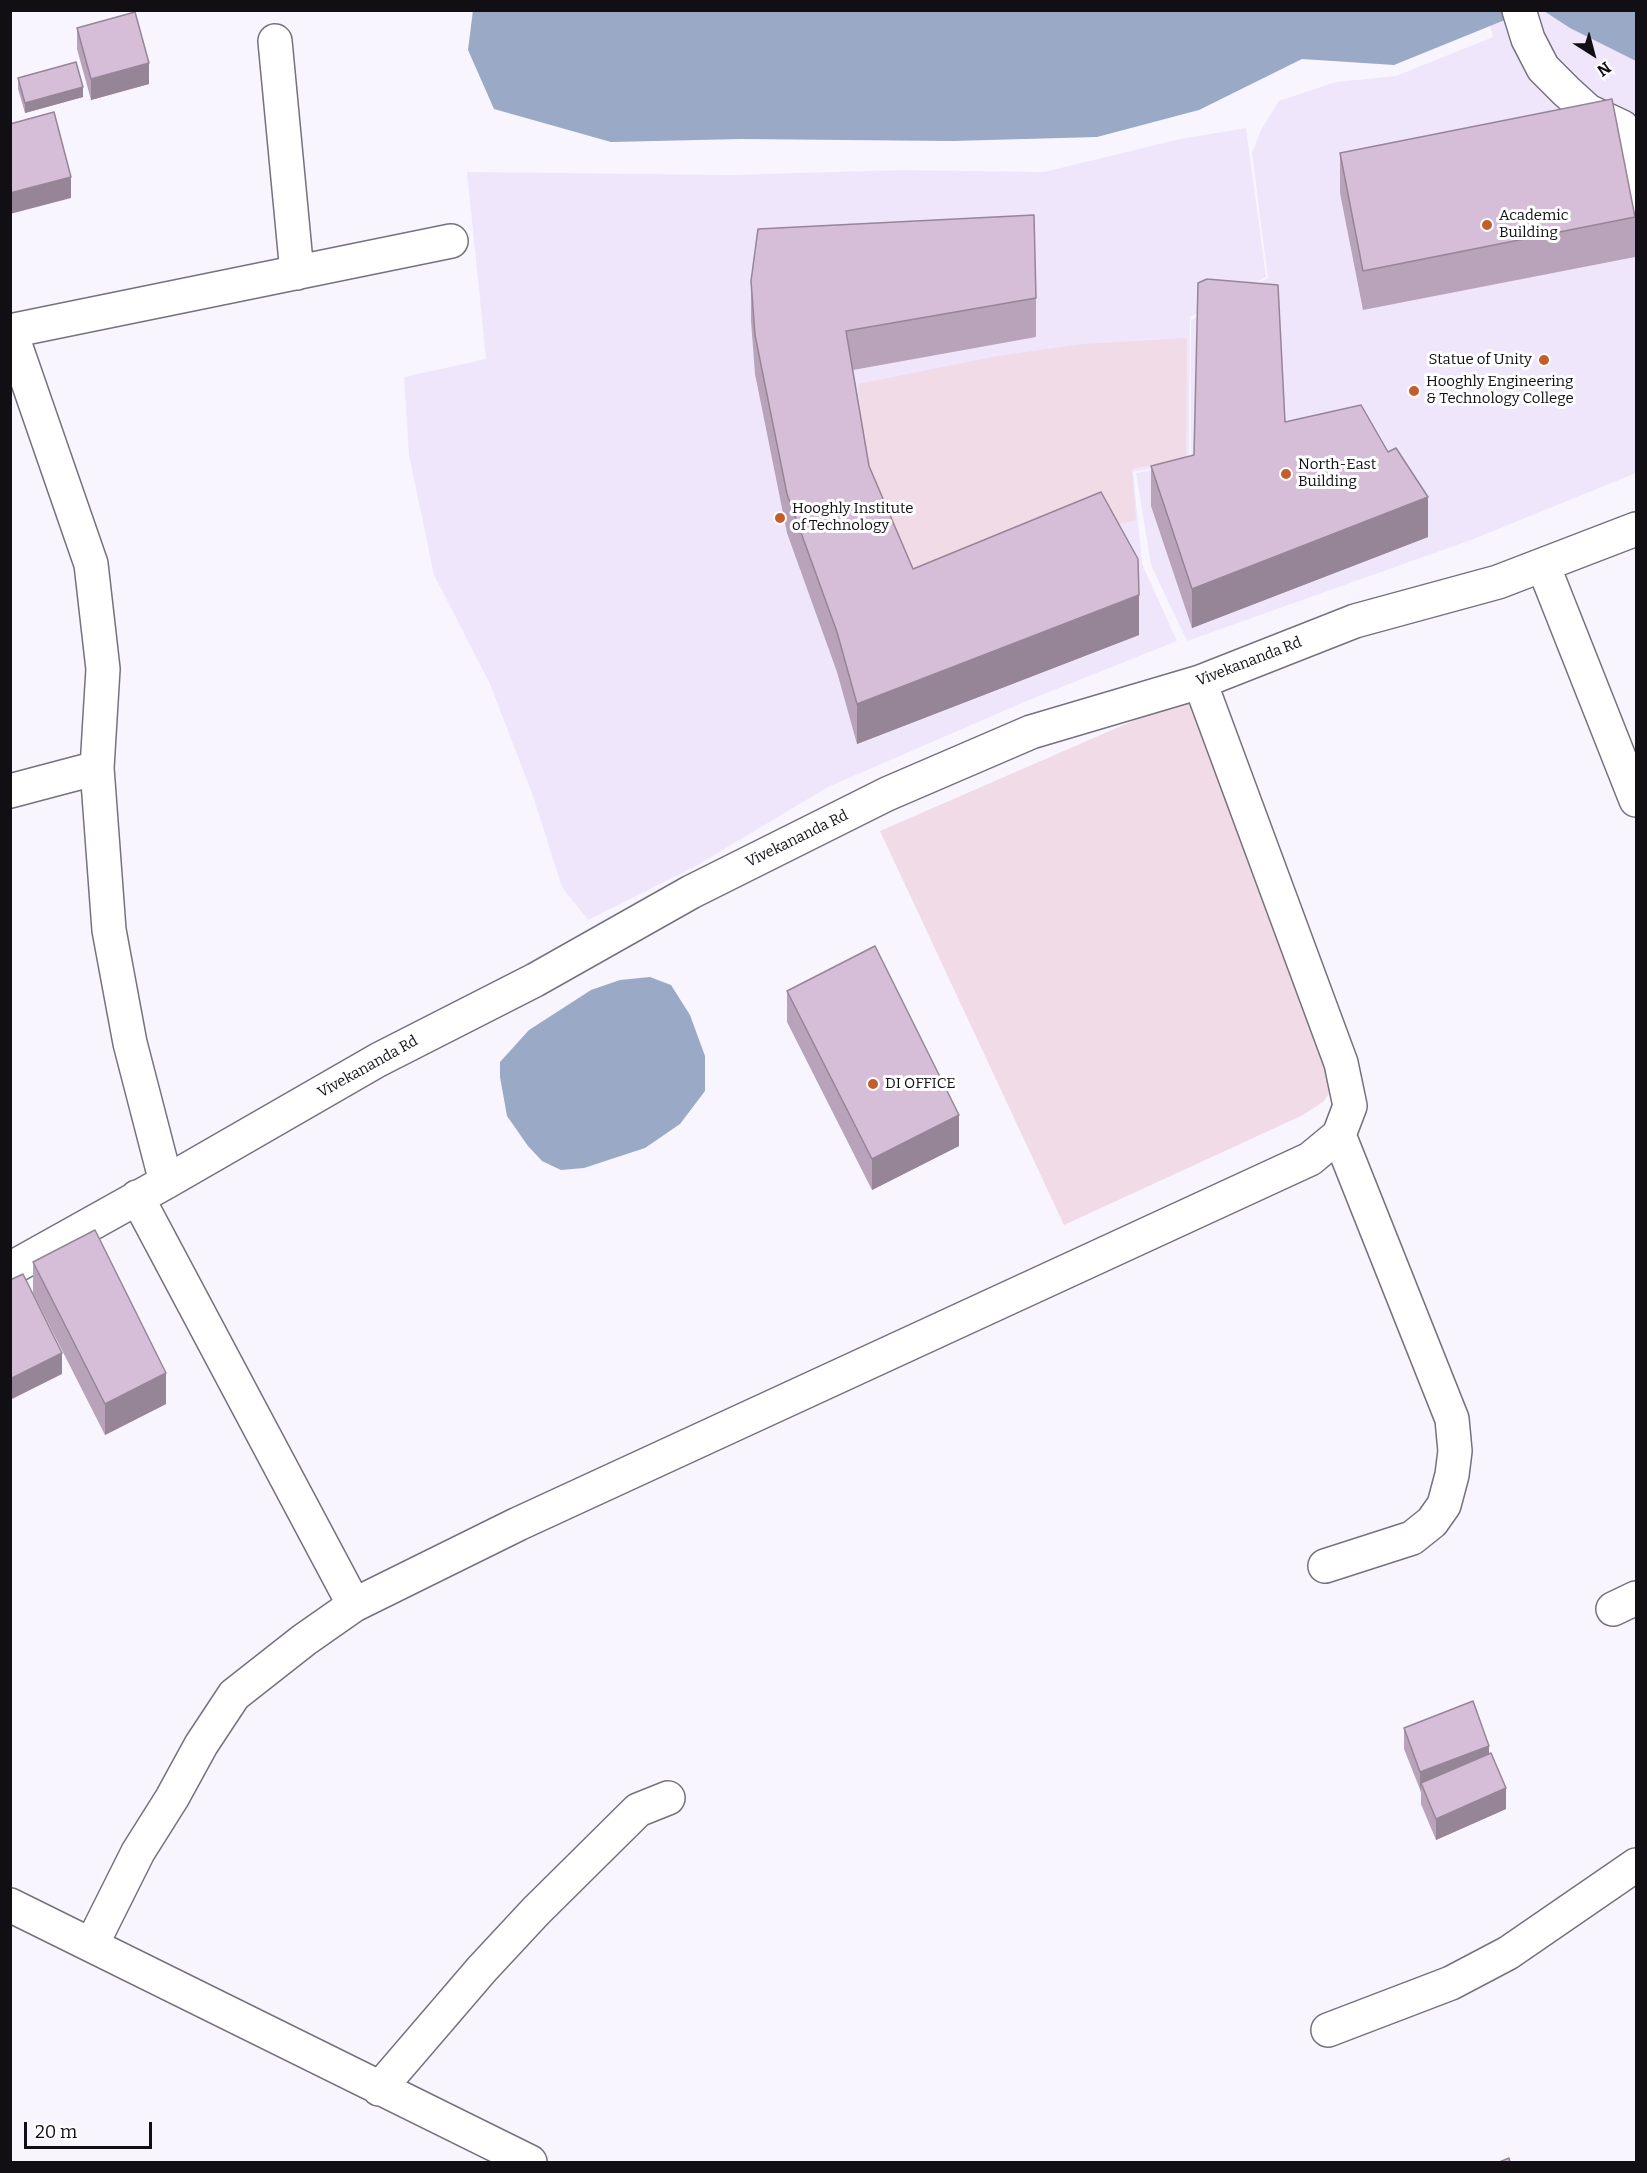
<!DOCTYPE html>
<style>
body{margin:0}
#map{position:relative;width:1647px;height:2173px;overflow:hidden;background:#f9f5fe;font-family:Bitter,serif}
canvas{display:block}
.frame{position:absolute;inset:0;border:12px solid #110f14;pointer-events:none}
.north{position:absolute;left:1563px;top:24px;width:60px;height:60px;-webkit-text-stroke:4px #fff;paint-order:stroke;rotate:144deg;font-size:16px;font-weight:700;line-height:24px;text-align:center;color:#110f14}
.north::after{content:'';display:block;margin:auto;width:21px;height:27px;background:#110f14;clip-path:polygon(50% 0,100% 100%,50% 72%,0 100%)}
.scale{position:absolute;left:24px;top:2122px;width:128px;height:27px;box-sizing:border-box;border:3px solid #110f14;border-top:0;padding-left:8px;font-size:18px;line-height:21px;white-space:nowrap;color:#110f14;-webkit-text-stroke:4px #fff;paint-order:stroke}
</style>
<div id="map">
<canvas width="1647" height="2173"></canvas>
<div class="frame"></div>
<div class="north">N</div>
<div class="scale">20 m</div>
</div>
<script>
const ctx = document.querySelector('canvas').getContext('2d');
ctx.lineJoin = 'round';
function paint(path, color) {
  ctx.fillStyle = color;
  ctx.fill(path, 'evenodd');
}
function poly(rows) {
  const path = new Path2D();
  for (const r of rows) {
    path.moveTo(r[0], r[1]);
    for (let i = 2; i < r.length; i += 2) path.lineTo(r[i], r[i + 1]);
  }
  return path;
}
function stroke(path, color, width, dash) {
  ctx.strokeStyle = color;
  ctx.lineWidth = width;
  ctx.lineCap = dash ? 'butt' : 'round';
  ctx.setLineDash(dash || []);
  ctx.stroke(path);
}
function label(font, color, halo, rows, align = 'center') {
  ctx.font = font + ' Bitter,serif';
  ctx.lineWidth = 6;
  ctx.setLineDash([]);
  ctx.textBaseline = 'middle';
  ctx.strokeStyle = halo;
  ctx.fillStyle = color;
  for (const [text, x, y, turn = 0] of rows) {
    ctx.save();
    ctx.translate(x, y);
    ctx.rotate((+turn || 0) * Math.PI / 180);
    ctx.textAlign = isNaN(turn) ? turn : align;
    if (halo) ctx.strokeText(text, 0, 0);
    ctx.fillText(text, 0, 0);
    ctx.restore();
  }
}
paint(poly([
 [1486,11,1636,11,1636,473,1471,540,1187,641,1151,565,1136,473,1191,463,1191,320,1268,278,1252,153,1261,130,1279,101,1336,82,1396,76,1493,37],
 [1246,128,1266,277,1190,317,1189,461,1133,472,1142,564,1177,641,1029,700,828,787,694,867,588,920,562,887,533,796,490,684,434,575,409,455,404,377,486,359,467,172,731,175,902,170,1044,172,1180,139]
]), '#efe6fc');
paint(poly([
 [1187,338,1186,458,1132,469,1136,520,1091,531,912,600,867,501,858,384,997,356,1083,344],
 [1197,693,1334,1087,1323,1102,1301,1116,1064,1225,880,831]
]), '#f1dbe7');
paint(poly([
 [473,10,1527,11,1394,65,1302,59,1199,110,1097,137,952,141,741,139,611,142,494,109,468,50],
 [1544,11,1636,11,1636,61,1570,28],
 [650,977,671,985,690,1015,705,1056,705,1091,680,1124,645,1148,584,1168,561,1170,542,1161,528,1146,507,1116,500,1077,500,1062,529,1030,591,990,620,980]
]), '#9aa9c5');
const minor = poly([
 [1519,10,1528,39,1543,68,1566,91,1588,111,1622,127,1636,199],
 [275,41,297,273],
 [10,330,91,564,103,669,97,768,109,930,130,1043,166,1182],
 [10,331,451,241],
 [1543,565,1636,800],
 [10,791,97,768],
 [137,1197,354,1605],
 [10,1269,166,1182,378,1060,535,980,691,892,887,794,1031,732,1200,682,1355,621,1498,582,1636,529],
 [1325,1566,1412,1538,1432,1522,1444,1505,1452,1475,1455,1451,1452,1419,1339,1135],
 [1613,1609,1636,1598],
 [10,1905,530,2162],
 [92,1944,138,1852,172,1798,201,1745,234,1695,304,1640,354,1605,518,1524,1310,1159,1339,1135,1350,1106,1341,1063,1200,682],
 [1328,2030,1451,1983,1508,1953,1636,1865],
 [379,2089,482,1969,536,1911,638,1810,668,1798]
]);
stroke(minor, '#76717e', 36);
stroke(minor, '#fff', 33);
paint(poly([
 [77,28,149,84,91,100,77,49],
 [18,78,83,97,25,113,18,89],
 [1340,153,1635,217,1635,257,1363,310,1340,193],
 [751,281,1036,298,1036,337,853,370,869,466,913,569,1139,635,857,744,837,672,787,533,755,374,751,321],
 [1285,422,1428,537,1192,628,1151,506,1151,466,1194,455],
 [787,991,959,1146,872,1190,787,1022],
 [33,1262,166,1404,105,1435,33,1293],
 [1404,1728,1489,1754,1506,1809,1436,1840,1421,1804,1421,1792,1404,1749]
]), '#b8a3ba');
paint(poly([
 [149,63,149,84,91,100,91,79],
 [83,87,83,97,25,113,25,103],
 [71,177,71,198,10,214,10,193],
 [1428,497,1428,537,1192,628,1192,589],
 [1139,595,1139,635,857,744,857,704],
 [959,1115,959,1146,872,1190,872,1159],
 [62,1353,62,1374,10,1400,10,1379],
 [166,1373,166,1404,105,1435,105,1404],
 [1489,1746,1489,1767,1421,1783,1420,1793,1420,1772],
 [1506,1788,1506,1809,1436,1840,1436,1819]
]), '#968597');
const building = poly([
 [135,12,149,63,91,79,77,28,135,12],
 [76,62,83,87,25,103,18,78,76,62],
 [1612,99,1635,217,1363,271,1340,153,1612,99],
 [54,112,71,177,10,193,10,124,54,112],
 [1034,215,1036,298,846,331,869,466,913,569,1101,492,1138,559,1139,595,857,704,837,632,787,494,755,335,751,281,758,229,1034,215],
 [1207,279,1278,285,1285,422,1361,405,1388,452,1396,448,1428,497,1192,589,1151,466,1194,455,1198,283,1207,279],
 [875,946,959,1115,872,1159,787,991,875,946],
 [95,1230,166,1373,105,1404,33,1262,95,1230],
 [23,1274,62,1353,10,1379,10,1280,23,1274],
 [1473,1701,1489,1746,1420,1772,1404,1728,1473,1701],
 [1491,1753,1506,1788,1436,1819,1421,1783,1491,1753],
 [1509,2158,1510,2163,1497,2163,1509,2158]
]);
paint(building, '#d6bed8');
stroke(building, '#968597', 1.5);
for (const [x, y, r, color] of [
 [1487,225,6,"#c35e2c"],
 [1544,360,6,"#c35e2c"],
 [1414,391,6,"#c35e2c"],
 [1286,474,6,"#c35e2c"],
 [780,518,6,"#c35e2c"],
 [873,1084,6,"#c35e2c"]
]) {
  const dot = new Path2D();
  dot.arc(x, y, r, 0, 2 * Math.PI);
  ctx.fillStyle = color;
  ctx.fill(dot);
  stroke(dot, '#fff', 2);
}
label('15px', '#110f14', '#fff', [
 ["Academic",1499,216],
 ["Building",1499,233],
 ["Statue of Unity",1532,360,"right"],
 ["Hooghly Engineering",1426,382],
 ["& Technology College",1426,399],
 ["North-East",1298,465],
 ["Building",1298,482],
 ["Hooghly Institute",792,509],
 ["of Technology",792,526],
 ["DI OFFICE",885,1084]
], 'left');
label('15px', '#110f14', '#fff', [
 ["Vivekananda Rd",1249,662,-21],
 ["Vivekananda Rd",797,839,-26],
 ["Vivekananda Rd",368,1067,-29]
]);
</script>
